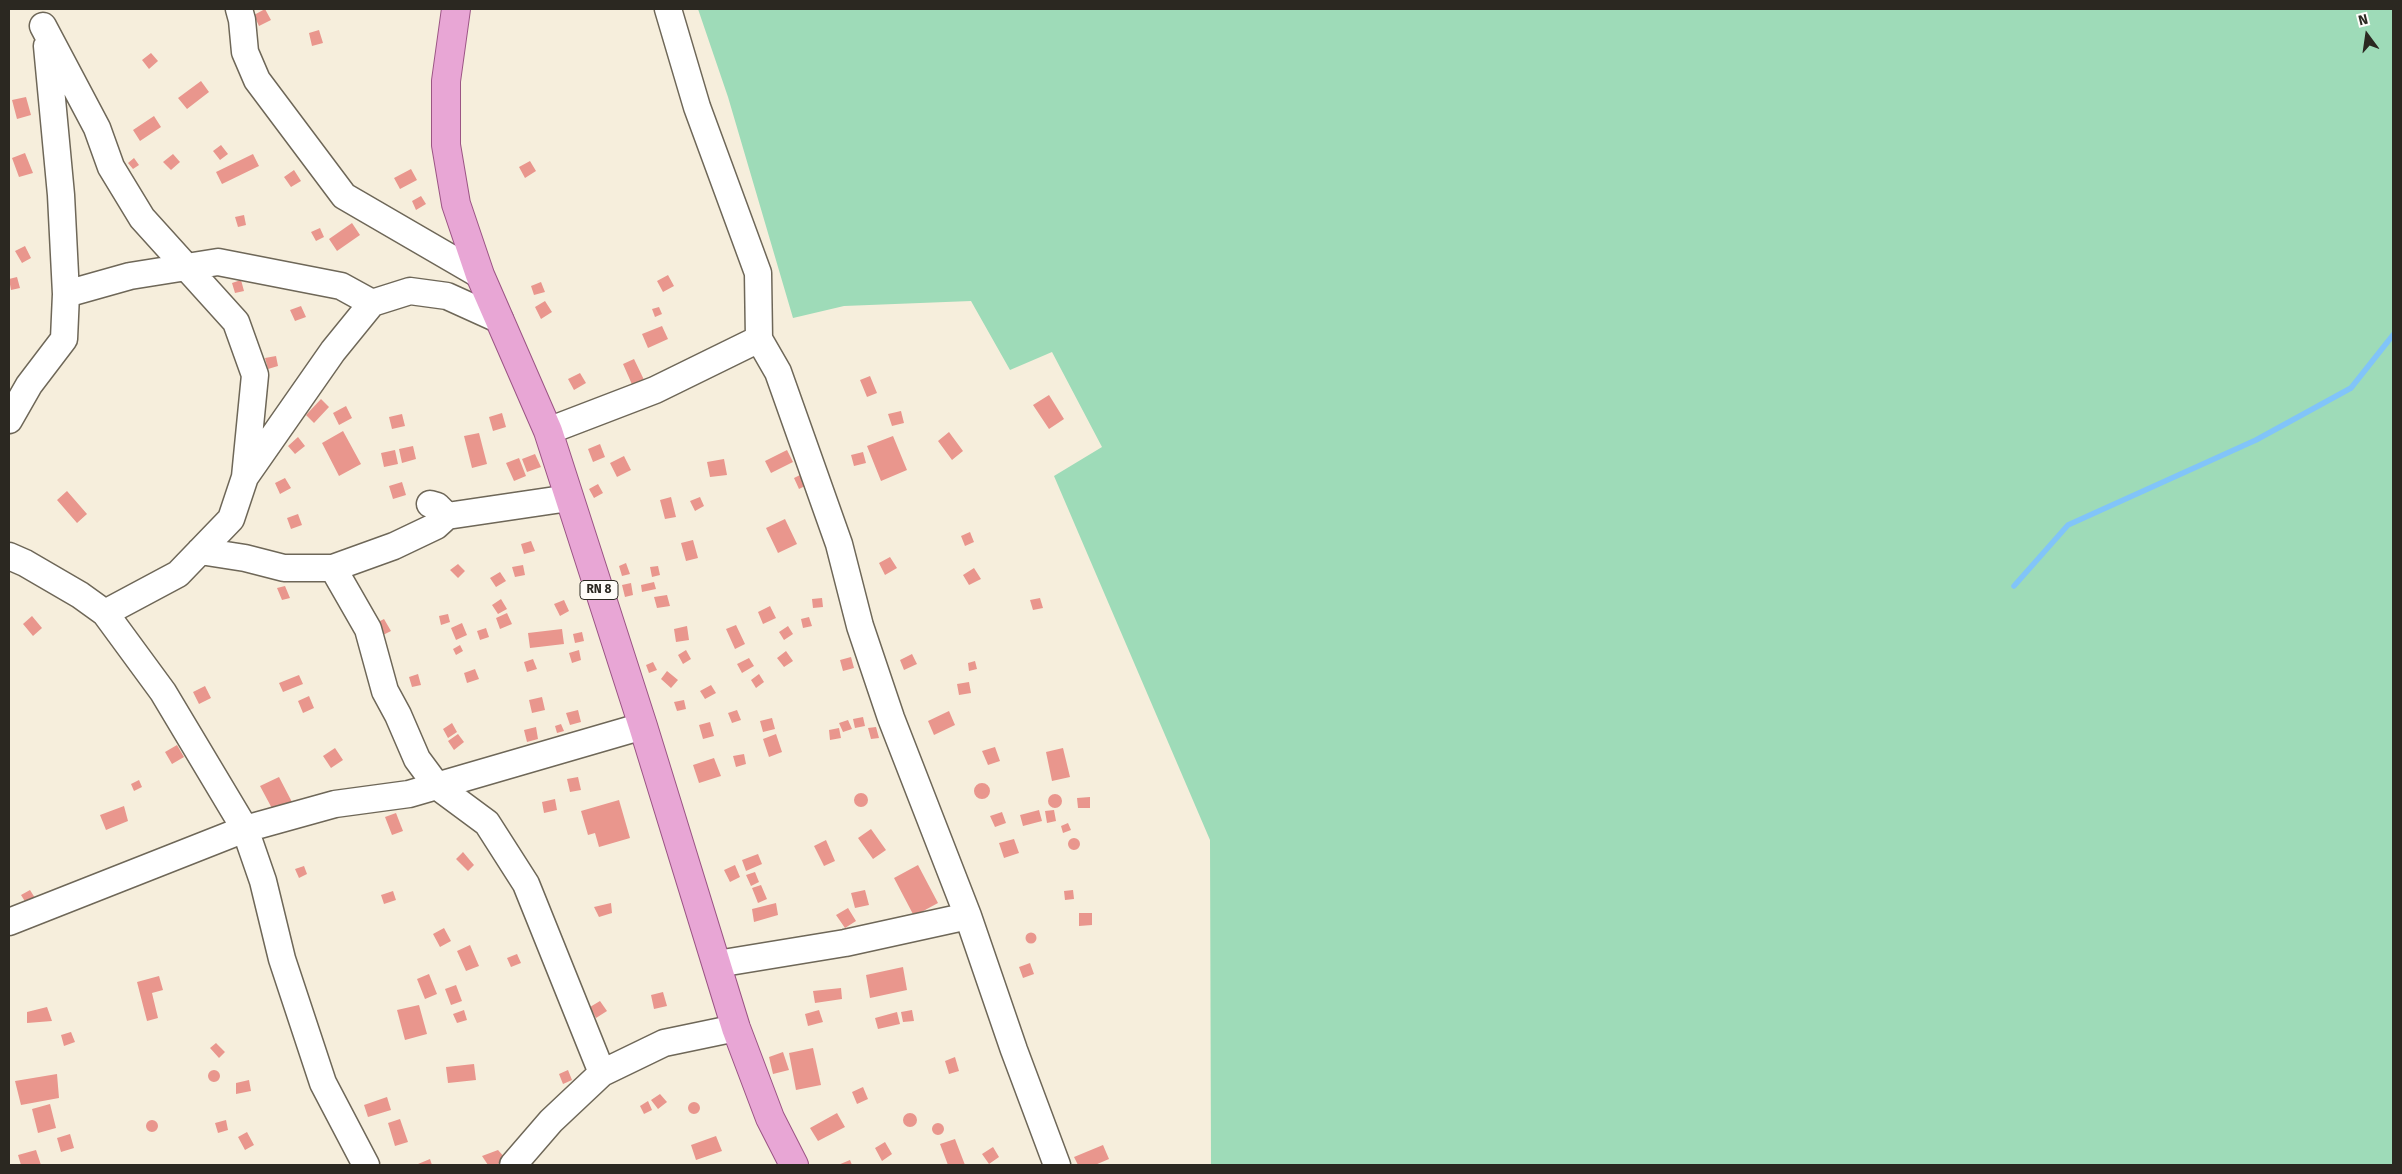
<!DOCTYPE html>
<style>
body{margin:0}
#map{position:relative;width:2402px;height:1174px;overflow:hidden;background:#f6eedc;font-family:"Fira Sans",sans-serif}
canvas{display:block}
.frame{position:absolute;inset:0;border:10px solid #2b2821;pointer-events:none}
.north{position:absolute;left:2342px;top:10px;width:50px;height:50px;-webkit-text-stroke:4px #fefcf9;paint-order:stroke;rotate:346deg;font-size:14px;font-weight:700;line-height:20px;text-align:center;color:#2b2821}
.north::after{content:'';display:block;margin:auto;width:18px;height:22px;background:#2b2821;clip-path:polygon(50% 0,100% 100%,50% 72%,0 100%)}
</style>
<div id="map">
<canvas width="2402" height="1174"></canvas>
<div class="frame"></div>
<div class="north">N</div>
</div>
<script>
const ctx = document.querySelector('canvas').getContext('2d');
ctx.lineJoin = 'round';
function paint(path, color) {
  ctx.fillStyle = color;
  ctx.fill(path, 'evenodd');
}
function poly(rows) {
  const path = new Path2D();
  for (const r of rows) {
    if (r.length === 3) {
      path.moveTo(r[0] + r[2], r[1]);
      path.arc(r[0], r[1], r[2], 0, 2 * Math.PI);
      continue;
    }
    path.moveTo(r[0], r[1]);
    for (let i = 2; i < r.length; i += 2) path.lineTo(r[i], r[i + 1]);
  }
  return path;
}
function stroke(path, color, width, dash) {
  ctx.strokeStyle = color;
  ctx.lineWidth = width;
  ctx.lineCap = dash ? 'butt' : 'round';
  ctx.setLineDash(dash || []);
  ctx.stroke(path);
}
function label(font, color, halo, rows, align = 'center') {
  ctx.font = font + ' "Fira Sans",sans-serif';
  ctx.lineWidth = 5;
  ctx.setLineDash([]);
  ctx.textBaseline = 'middle';
  ctx.strokeStyle = halo;
  ctx.fillStyle = color;
  for (const [text, x, y, turn = 0] of rows) {
    ctx.save();
    ctx.translate(x, y);
    ctx.rotate((+turn || 0) * Math.PI / 180);
    ctx.textAlign = isNaN(turn) ? turn : align;
    if (halo) ctx.strokeText(text, 0, 0);
    ctx.fillText(text, 0, 0);
    ctx.restore();
  }
}
paint(poly([
 [698,9,2393,9,2393,1165,1211,1165,1210,840,1054,476,1102,447,1052,352,1010,370,971,301,844,306,793,318,728,97]
]), '#9edbb8');
stroke(poly([
 [2014,586,2068,525,2256,440,2351,388,2393,335]
]), '#81c4f9', 5.5);
paint(poly([
 [265,9,271,20,259,26,254,15],
 [319,30,323,43,312,46,309,33],
 [151,53,158,61,149,69,142,60],
 [201,81,209,92,187,109,178,98],
 [26,97,31,115,17,119,12,100],
 [154,116,161,127,140,141,133,130],
 [221,145,228,154,220,160,213,151],
 [25,153,33,173,19,177,12,158],
 [173,154,180,162,171,170,163,162],
 [253,154,259,166,222,184,216,172],
 [134,158,139,165,133,169,128,163],
 [530,161,536,171,525,178,519,167],
 [411,169,417,180,400,189,394,178],
 [294,170,301,181,291,187,284,177],
 [421,196,426,204,416,210,412,201],
 [244,215,246,225,238,227,235,217],
 [352,223,360,235,337,251,329,239],
 [320,228,324,237,316,241,311,232],
 [25,246,31,258,22,263,15,251],
 [668,275,674,286,663,292,657,281],
 [17,277,20,288,11,290,9,279],
 [241,280,244,291,235,293,232,283],
 [541,282,545,292,534,295,531,286],
 [545,301,552,312,541,319,535,307],
 [301,306,306,317,295,321,290,310],
 [659,307,662,314,655,317,652,309],
 [662,326,668,339,648,348,642,334],
 [276,356,278,366,268,369,265,358],
 [634,359,646,384,634,389,623,364],
 [580,373,586,383,574,390,568,379],
 [870,376,877,393,867,397,860,380],
 [1049,395,1064,419,1049,429,1033,405],
 [321,399,329,407,314,423,306,415],
 [346,406,352,418,339,425,333,413],
 [901,411,904,423,892,426,888,414],
 [502,413,506,427,493,431,489,417],
 [402,414,405,426,392,429,389,417],
 [343,431,361,464,339,476,322,443],
 [949,432,963,451,952,460,938,441],
 [479,433,487,464,472,468,464,436],
 [893,436,907,470,881,481,867,446],
 [298,437,305,446,295,454,288,446],
 [600,444,605,457,593,462,588,449],
 [413,446,416,459,402,463,399,449],
 [395,450,398,464,384,467,381,453],
 [787,450,793,462,771,473,765,461],
 [863,452,866,463,854,466,851,455],
 [535,454,541,467,527,472,522,459],
 [624,456,631,470,617,477,610,463],
 [519,458,526,476,514,481,506,463],
 [724,459,727,475,710,477,707,462],
 [800,475,805,486,799,489,794,478],
 [285,478,291,488,280,494,275,483],
 [402,482,406,495,393,499,389,486],
 [598,484,603,493,594,498,589,489],
 [67,491,87,514,77,523,57,500],
 [671,497,676,517,665,519,660,500],
 [700,497,704,506,695,511,690,501],
 [298,514,302,525,291,529,287,518],
 [785,519,797,544,778,553,766,528],
 [970,532,974,542,965,546,961,536],
 [693,540,698,558,686,561,681,543],
 [531,541,535,551,524,554,521,544],
 [890,557,897,568,885,575,879,563],
 [626,563,630,574,622,576,619,566],
 [458,564,465,571,458,578,450,570],
 [523,565,525,575,515,577,512,567],
 [658,566,660,575,652,577,650,567],
 [974,568,981,579,969,585,963,575],
 [500,572,506,581,496,587,490,578],
 [654,582,656,589,642,592,641,585],
 [631,583,633,595,625,597,622,585],
 [285,586,290,598,282,600,277,588],
 [667,595,670,606,657,608,654,597],
 [822,598,823,607,813,608,812,599],
 [1040,598,1043,608,1033,610,1030,600],
 [501,599,507,609,498,614,492,605],
 [564,600,569,611,560,616,554,604],
 [770,606,776,618,763,624,758,612],
 [507,613,512,624,500,629,496,618],
 [448,614,450,622,441,625,439,616],
 [32,616,42,628,33,636,23,624],
 [809,617,812,626,803,628,801,619],
 [384,619,391,631,381,636,374,624],
 [462,623,467,635,456,640,451,628],
 [736,625,745,644,735,649,726,629],
 [687,626,689,640,676,642,674,629],
 [788,626,793,634,784,640,779,632],
 [486,628,489,637,480,640,477,631],
 [562,629,564,644,530,648,528,633],
 [582,632,584,641,575,643,573,634],
 [460,645,463,651,456,655,453,649],
 [579,650,581,660,572,663,569,653],
 [686,650,691,659,683,664,678,655],
 [786,651,793,661,784,667,777,658],
 [912,654,917,664,904,670,900,660],
 [851,657,854,668,843,671,840,660],
 [749,658,754,666,742,673,737,664],
 [533,659,537,669,527,672,524,662],
 [975,661,977,669,969,671,968,663],
 [653,662,657,670,649,673,646,665],
 [475,669,479,679,467,683,464,673],
 [667,671,678,680,671,688,661,679],
 [418,674,421,685,412,687,409,677],
 [759,674,764,682,756,688,751,680],
 [299,675,303,684,283,692,279,683],
 [969,682,971,693,959,695,957,684],
 [711,685,716,693,705,699,700,691],
 [205,686,211,698,199,704,193,692],
 [309,696,314,708,303,713,298,701],
 [542,697,545,710,532,713,529,700],
 [684,700,686,709,677,711,674,702],
 [578,710,581,722,570,725,566,713],
 [737,710,741,720,732,723,728,713],
 [949,711,955,725,934,735,928,721],
 [863,717,865,726,855,728,853,719],
 [772,718,775,729,763,732,760,721],
 [848,720,852,729,843,732,839,723],
 [710,722,714,736,703,739,699,725],
 [452,723,457,732,448,738,443,729],
 [561,724,564,731,557,733,555,726],
 [536,727,538,739,527,742,524,730],
 [876,727,879,738,871,739,868,728],
 [839,728,841,738,830,740,829,730],
 [458,734,464,742,454,750,448,741],
 [776,734,782,752,769,757,763,739],
 [177,745,184,757,172,764,165,752],
 [995,747,1000,761,988,765,982,751],
 [335,748,343,760,331,768,323,756],
 [1063,748,1070,777,1052,781,1046,752],
 [744,754,746,764,736,767,733,756],
 [714,758,721,776,699,783,693,765],
 [279,777,293,804,275,814,260,786],
 [578,777,581,790,570,792,567,779],
 [139,780,142,787,134,791,131,784],
 [982,791,8],
 [861,800,7],
 [1055,801,7],
 [1090,797,1090,808,1078,808,1077,798],
 [555,799,557,810,544,813,542,802],
 [619,800,630,838,599,847,595,833,588,835,581,811],
 [124,806,128,821,106,830,100,815],
 [1039,810,1042,821,1023,826,1020,815],
 [1054,810,1056,821,1047,823,1045,811],
 [1002,812,1006,823,995,827,990,816],
 [396,813,403,831,392,835,385,817],
 [1068,823,1071,830,1063,833,1061,826],
 [871,829,886,850,873,859,858,838],
 [1074,844,6],
 [1014,839,1019,853,1004,858,999,843],
 [826,840,835,861,824,866,814,846],
 [463,852,474,865,468,871,456,859],
 [758,854,762,864,746,871,742,860],
 [735,865,740,877,730,882,724,870],
 [918,865,938,903,914,916,894,878],
 [304,866,307,874,299,878,295,869],
 [755,872,759,882,751,886,746,875],
 [761,885,767,899,758,903,752,888],
 [30,890,35,898,26,903,21,895],
 [865,890,869,905,855,908,851,893],
 [1073,890,1074,899,1065,900,1064,891],
 [393,891,396,900,384,904,381,895],
 [611,903,612,913,599,917,594,907],
 [776,903,778,915,754,922,752,909],
 [848,908,856,921,845,928,836,915],
 [1079,913,1092,913,1092,925,1079,926],
 [444,928,451,941,440,947,433,934],
 [1031,938,5.5],
 [470,945,479,966,466,971,457,951],
 [517,954,521,963,511,967,507,958],
 [1030,963,1034,974,1023,978,1019,967],
 [903,967,907,990,870,998,866,975],
 [429,974,437,994,425,999,417,979],
 [159,976,163,990,152,993,158,1018,147,1021,137,982],
 [456,985,462,1001,451,1005,445,989],
 [841,988,842,999,815,1003,813,991],
 [663,992,667,1006,654,1009,651,995],
 [600,1001,607,1011,596,1018,590,1007],
 [419,1005,427,1034,405,1040,397,1010],
 [47,1007,52,1021,27,1023,27,1012],
 [464,1010,467,1020,457,1023,453,1014],
 [819,1010,823,1022,808,1026,805,1014],
 [912,1010,914,1021,903,1022,901,1012],
 [897,1012,900,1024,878,1029,875,1018],
 [71,1032,75,1042,64,1046,61,1035],
 [216,1043,225,1052,219,1058,210,1048],
 [813,1048,821,1085,796,1090,789,1053],
 [783,1052,789,1070,773,1074,769,1057],
 [955,1057,959,1071,949,1074,945,1061],
 [474,1064,476,1080,448,1083,446,1067],
 [214,1076,6],
 [568,1070,572,1080,563,1084,559,1074],
 [57,1074,59,1098,21,1105,15,1081],
 [249,1080,251,1091,236,1094,236,1083],
 [863,1087,868,1099,857,1104,852,1092],
 [660,1094,667,1102,658,1109,651,1100],
 [387,1097,391,1110,368,1117,364,1105],
 [648,1101,652,1110,644,1114,640,1106],
 [694,1108,6],
 [50,1104,56,1128,38,1133,32,1109],
 [837,1113,845,1127,818,1141,810,1128],
 [910,1120,7],
 [400,1119,408,1142,395,1146,388,1123],
 [152,1126,6],
 [226,1120,228,1130,218,1133,215,1123],
 [938,1129,6],
 [247,1132,254,1145,245,1150,238,1137],
 [70,1134,74,1148,61,1152,57,1138],
 [716,1136,722,1151,696,1160,691,1145],
 [955,1139,965,1165,948,1165,940,1144],
 [885,1142,892,1154,882,1161,875,1148],
 [1103,1145,1109,1159,1095,1165,1078,1165,1074,1157],
 [993,1147,999,1157,989,1164,982,1154],
 [36,1150,41,1165,21,1165,18,1155],
 [498,1150,506,1159,496,1165,488,1165,482,1156],
 [430,1159,432,1165,419,1165,418,1164],
 [850,1160,852,1165,838,1165]
]), '#e9968d');
const minor = poly([
 [239,9,242,20,245,52,257,80,344,196,480,275],
 [668,9,697,107,758,273,759,339,778,372,839,544,860,626,891,718,968,916,1014,1050,1057,1165],
 [43,26,97,128,111,167,142,218,236,322,255,375,245,477],
 [66,294,130,276,218,262,341,286,372,303,410,291,447,296,500,320],
 [9,420,29,385,64,339,66,294,61,195,47,46],
 [548,431,655,390,759,339],
 [430,504,437,506,447,516,569,498],
 [200,551,245,558,284,568,333,568,368,629,385,691,398,715,417,759,437,786,487,823,526,884,602,1073],
 [9,556,25,563,80,595,105,613,163,692,245,829,263,881,282,959,323,1083,366,1165],
 [333,568,394,546,436,526,447,516],
 [105,613,178,574,231,519,245,477,333,351,372,303],
 [9,922,245,829,335,804,409,794,643,726],
 [717,964,845,943,968,916],
 [513,1165,551,1121,602,1073,664,1043,736,1028]
]);
const major = poly([
 [456,9,446,81,446,145,456,204,480,275,548,431,643,726,736,1028,770,1118,794,1165]
]);
stroke(minor, '#6e6758', 29);
stroke(major, '#9b5484', 30);
stroke(minor, '#fff', 26);
stroke(major, '#e8a6d5', 28);
for (const [x, y, w] of [
 [599,590,38]
]) {
  const box = new Path2D();
  box.roundRect(x - w / 2, y - 9.5, w, 19, 4);
  ctx.fillStyle = '#fefcf9';
  ctx.fill(box);
  stroke(box, '#2b2821', 1);
}
label('bold 12px', '#2b2821', null, [
 ["RN 8",599,590]
]);
</script>
